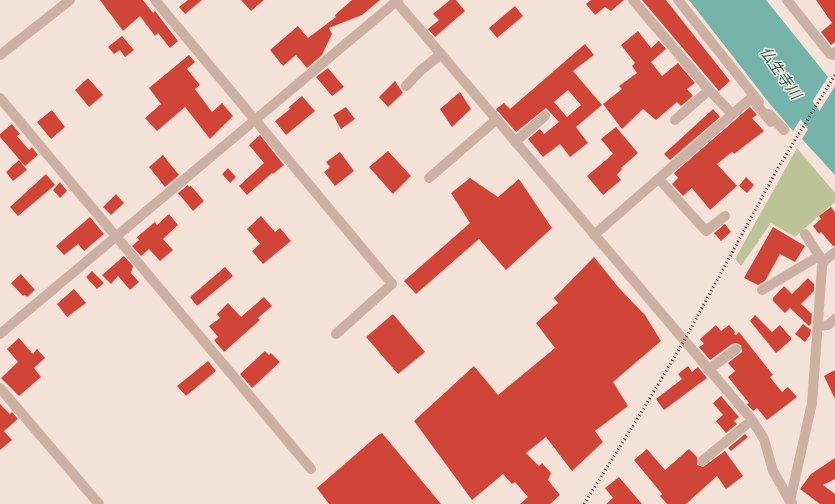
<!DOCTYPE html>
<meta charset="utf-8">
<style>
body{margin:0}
canvas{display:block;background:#f4e2d9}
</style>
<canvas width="835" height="504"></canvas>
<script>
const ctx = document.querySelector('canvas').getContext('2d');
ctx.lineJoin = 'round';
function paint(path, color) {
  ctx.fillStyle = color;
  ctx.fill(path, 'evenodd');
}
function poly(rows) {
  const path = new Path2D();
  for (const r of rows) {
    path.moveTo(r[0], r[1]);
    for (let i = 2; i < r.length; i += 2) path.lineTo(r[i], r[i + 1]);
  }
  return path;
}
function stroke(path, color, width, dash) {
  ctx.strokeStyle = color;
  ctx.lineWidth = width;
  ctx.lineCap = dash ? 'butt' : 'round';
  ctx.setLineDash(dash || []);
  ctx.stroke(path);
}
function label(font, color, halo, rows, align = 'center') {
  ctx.font = font + ' "Golos Text","Noto Sans JP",sans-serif';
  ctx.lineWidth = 3;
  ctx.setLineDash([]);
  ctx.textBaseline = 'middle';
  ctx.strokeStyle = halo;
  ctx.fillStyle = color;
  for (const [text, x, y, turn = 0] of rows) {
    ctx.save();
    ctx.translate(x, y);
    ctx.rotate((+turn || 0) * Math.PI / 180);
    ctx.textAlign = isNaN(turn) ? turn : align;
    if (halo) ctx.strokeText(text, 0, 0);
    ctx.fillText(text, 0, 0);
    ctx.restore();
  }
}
paint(poly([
 [797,148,835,193,835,202,795,237,771,223,741,266,735,259]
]), '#bcc497');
paint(poly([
 [689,0,766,0,828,77,793,131,770,104],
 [835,86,835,175,802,139]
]), '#75b3ab');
stroke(poly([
 [791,88,815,122,835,143]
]), '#75b3ab', 20);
paint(poly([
 [100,0,143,0,153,13,155,11,178,41,170,48,158,33,155,36,140,16,123,31],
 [188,0,202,0,185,14,179,7],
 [241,0,264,0,251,11],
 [352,0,380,0,362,15,329,28,332,34,322,55,307,68,296,55,283,66,270,50,298,26,308,38,336,17,335,15],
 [450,0,456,0,465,11,435,37,428,29,439,20,433,14],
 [591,0,624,0,611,11,605,7,595,15,586,4],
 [642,0,666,0,730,81,719,91],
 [816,0,835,0,835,42,831,45,821,32,832,23],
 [515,6,523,16,497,38,489,28],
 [638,31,651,48,659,41,666,49,651,62,662,76,678,63,695,83,687,89,693,96,681,106,677,102,656,120,643,109,622,129,603,104,622,89,619,86,637,73,632,66,635,63,621,45],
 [122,36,134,50,125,57,120,50,114,54,108,47],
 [585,44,594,55,573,71,602,105,576,127,588,143,570,157,560,144,543,157,528,139,540,129,544,134,559,122,546,108,516,132,496,109,504,103,510,109],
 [568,90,581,105,567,117,554,102],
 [189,55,195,62,187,69,200,85,195,89,212,112,222,103,233,116,210,139,185,107,157,131,145,118,161,104,149,88],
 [328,68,344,87,332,96,316,77],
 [88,78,103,95,89,107,75,90],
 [395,81,403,93,388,107,379,97],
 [460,92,471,109,452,127,440,109],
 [302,96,315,111,286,135,275,121,290,109,289,107],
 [346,107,355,119,341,129,333,115],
 [750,107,757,115,752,118,764,131,734,154,732,152,717,164,737,186,710,210,692,188,683,196,672,184,678,178,674,173],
 [713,109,720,117,670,160,664,154],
 [52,110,65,127,51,139,37,122],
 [12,124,20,134,17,136,29,150,32,147,38,155,25,166,0,137,0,134],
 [616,127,638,153,621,168,622,169,617,175,621,180,603,195,587,176,613,154,601,139],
 [260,135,284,165,273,174,272,173,247,195,239,186,264,163,249,145],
 [388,151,411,176,393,194,369,167],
 [340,152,354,171,335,186,324,172,330,167,326,162],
 [163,155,179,175,165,187,149,167],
 [19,160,27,170,13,181,6,172],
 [228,168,236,177,230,183,222,174],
 [46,174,55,185,18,216,10,207],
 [746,177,754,185,747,193,739,186],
 [470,178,498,197,519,179,552,228,506,270,479,239,416,294,404,281,470,223,451,193],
 [60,182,67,191,60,198,53,190],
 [188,185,189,187,191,186,204,201,193,211,178,193],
 [116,194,124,203,111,215,103,207],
 [831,207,835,212,835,246,833,246,821,232,819,234,813,226,821,219,819,216],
 [169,214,178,225,163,239,173,250,160,261,149,249,141,256,132,246,139,240,137,237,155,222,157,225],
 [261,216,275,232,280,228,291,241,263,264,252,251,260,244,247,229],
 [90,217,104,234,84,251,78,244,64,255,56,246],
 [725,224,731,232,721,241,714,233],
 [773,227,805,246,795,262,780,254,765,281,758,285,744,278],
 [124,256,133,266,131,273,139,282,130,290,118,276,111,284,102,275],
 [594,257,619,288,645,315,661,341,613,382,628,406,595,431,603,442,572,471,546,437,526,453,539,466,542,463,551,473,548,480,560,495,550,504,520,504,528,497,515,482,512,484,503,474,472,500,414,421,474,366,498,395,555,348,536,323,558,303,554,298],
 [225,267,233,276,197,306,190,297],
 [92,271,104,283,97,289,86,277],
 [21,274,35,290,27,297,25,295,23,296,11,283],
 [808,278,814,284,814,291,801,304,812,314,811,324,809,326,790,308,785,313,773,301,773,298,784,286,792,294],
 [74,289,86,303,67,317,57,304],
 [264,297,272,306,258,318,260,320,224,352,214,340,218,337,209,326,220,318,217,314,228,303,241,317],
 [393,314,425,352,398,374,366,337],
 [755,315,772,332,780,325,792,339,776,353,750,321],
 [803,324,811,330,810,335,805,342,795,334],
 [716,325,721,331,729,325,735,332,734,334,736,335,739,332,773,375,770,377,782,392,788,387,797,397,767,420,757,408,753,411,747,404,749,403,728,377,735,371,728,363,742,352,741,345,736,343,732,344,710,360,699,347,704,344,700,339],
 [19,338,33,354,37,349,45,358,34,368,41,377,19,396,1,378,18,362,7,349],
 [265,351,269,355,271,353,280,362,252,388,240,374],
 [208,361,216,371,186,396,177,386],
 [688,366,692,372,698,367,707,378,664,410,656,399,682,379,678,374],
 [835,370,835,399,824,376],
 [721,396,739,417,734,421,737,424,726,433,716,421,723,415,713,403],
 [0,404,10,414,12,412,18,419,4,431,12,440,0,450],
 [382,433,441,504,329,504,317,488,377,436],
 [745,434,748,437,731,451,728,448],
 [647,449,665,470,689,449,697,457,697,465,703,467,725,451,743,476,726,489,717,476,686,504,667,504,660,496,662,494,634,460],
 [835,458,835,479,823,485,835,494,835,504,820,504,800,489,811,474],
 [619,477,642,504,606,504,613,498,605,488]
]), '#d14539');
stroke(poly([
 [155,0,392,284,336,334],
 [395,0,752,420,764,439,773,471,790,501],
 [633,0,709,90,732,114],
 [678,0,759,102],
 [787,0,830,54,833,55,835,52],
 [0,55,70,0],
 [406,86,420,71,441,54],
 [0,98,311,469],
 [769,114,784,130],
 [675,120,709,90],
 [515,142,545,116],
 [429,178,496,120],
 [659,179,706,231,725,216],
 [805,234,822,260],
 [594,235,751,98,771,122],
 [762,290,819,256],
 [818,326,828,325,835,319],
 [0,334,398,0],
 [708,370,736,349],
 [0,388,99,504],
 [702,461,752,420],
 [792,503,790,501,812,403,822,267,823,262,835,252]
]), '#cdb0a4', 10);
stroke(poly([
 [584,504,641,413,684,341,778,168,835,75]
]), '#372926', 3, [1, 3]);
label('italic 15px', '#185c55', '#fbede5', [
 ["仏生寺川",780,73,55]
]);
</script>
